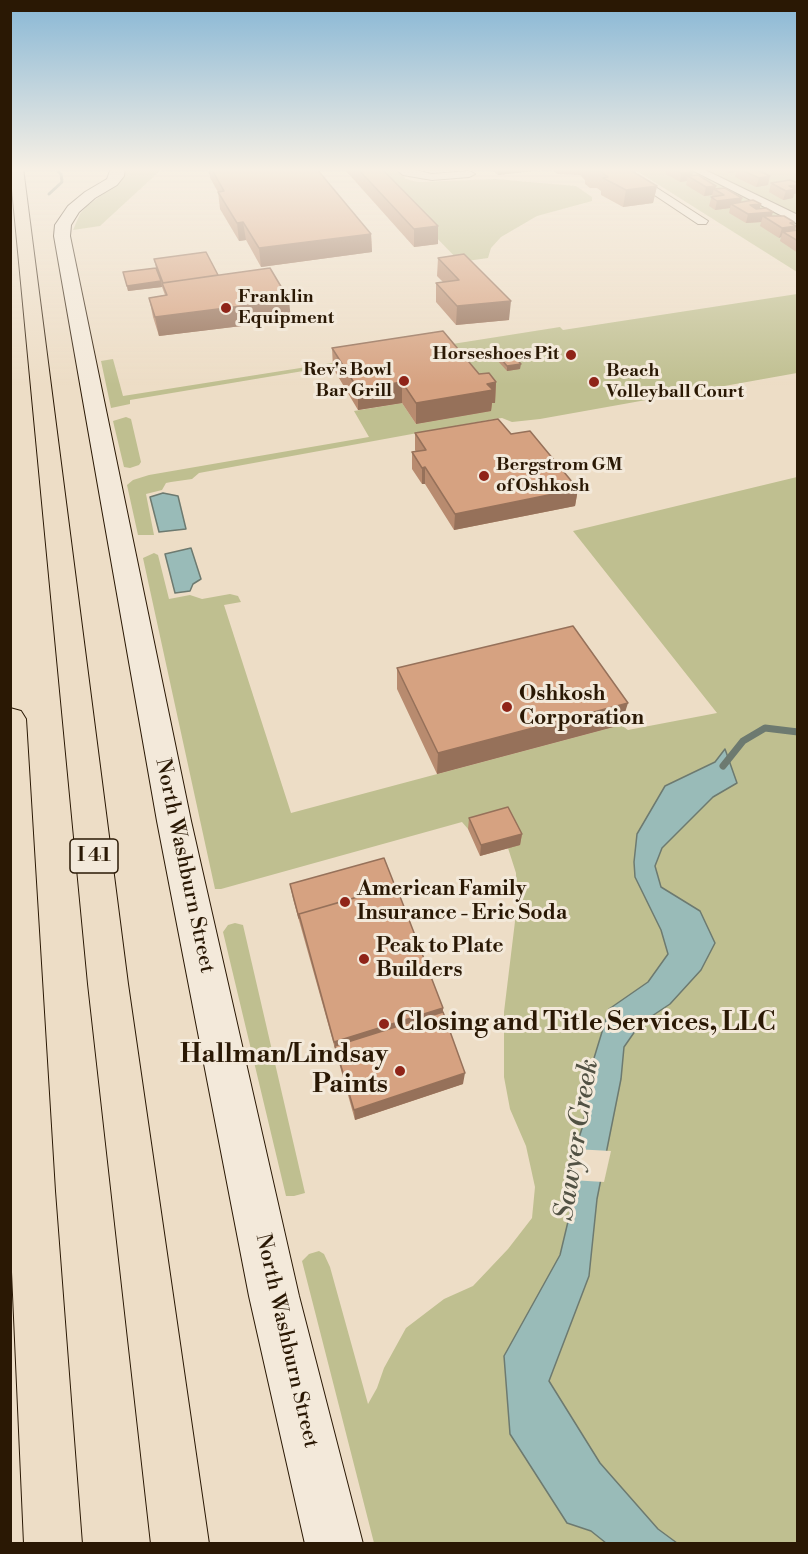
<!DOCTYPE html>
<style>
body{margin:0}
#map{position:relative;width:808px;height:1554px;overflow:hidden;background:#edddc6;font-family:"Libre Bodoni",serif}
canvas{display:block}
.frame{position:absolute;inset:0;border:12px solid #2a1804;pointer-events:none}
</style>
<div id="map">
<canvas width="808" height="1554"></canvas>
<div class="frame"></div>
</div>
<script>
const ctx = document.querySelector('canvas').getContext('2d');
ctx.lineJoin = 'round';
function paint(path, color) {
  ctx.fillStyle = color;
  ctx.fill(path, 'evenodd');
}
function poly(rows) {
  const path = new Path2D();
  for (const r of rows) {
    path.moveTo(r[0], r[1]);
    for (let i = 2; i < r.length; i += 2) path.lineTo(r[i], r[i + 1]);
  }
  return path;
}
function stroke(path, color, width, dash) {
  ctx.strokeStyle = color;
  ctx.lineWidth = width;
  ctx.lineCap = dash ? 'butt' : 'round';
  ctx.setLineDash(dash || []);
  ctx.stroke(path);
}
function label(font, color, halo, rows, align = 'center') {
  ctx.font = font + ' "Libre Bodoni",serif';
  ctx.lineWidth = 6;
  ctx.setLineDash([]);
  ctx.textBaseline = 'middle';
  ctx.strokeStyle = halo;
  ctx.fillStyle = color;
  for (const [text, x, y, turn = 0] of rows) {
    ctx.save();
    ctx.translate(x, y);
    ctx.rotate((+turn || 0) * Math.PI / 180);
    ctx.textAlign = isNaN(turn) ? turn : align;
    if (halo) ctx.strokeText(text, 0, 0);
    ctx.fillText(text, 0, 0);
    ctx.restore();
  }
}
paint(poly([
 [124,168,163,168,100,226,73,230,80,214,87,206,116,184],
 [369,168,395,168,406,179,418,182,496,179,576,186,592,197,592,201,537,216,501,237,491,248,488,258,460,262],
 [632,168,688,168,797,224,797,272],
 [701,168,797,168,797,216,743,190],
 [797,294,797,373,540,419,512,422,502,418,494,419,199,473,192,479,171,482,166,483,162,490,146,494,154,535,138,535,127,485,133,480,149,475,369,437,354,411,402,403,416,424,490,411,486,404,494,402,387,357,130,400,130,404,111,408,101,361,113,359,123,396,560,327,563,330],
 [126,417,131,419,141,462,139,465,130,468,124,467,113,421],
 [797,477,797,1543,374,1543,302,1261,309,1254,319,1251,324,1254,330,1267,368,1404,377,1388,384,1368,406,1328,444,1299,473,1286,508,1249,532,1218,535,1187,526,1146,510,1109,504,1077,504,1012,517,905,516,873,508,848,520,844,507,818,468,829,462,822,221,889,215,889,143,558,154,553,158,555,169,599,190,595,202,599,230,594,238,596,241,602,224,605,291,813,621,725,628,730,717,713,573,531],
 [235,923,243,925,305,1193,294,1196,286,1196,223,932,228,925]
]), '#bfbf90');
const water = poly([
 [163,493,178,496,186,529,159,532,150,497,163,493],
 [191,548,201,579,193,584,190,591,175,593,165,554,191,548],
 [725,749,737,783,713,797,662,848,655,866,661,887,700,911,715,943,701,970,670,1004,640,1024,624,1047,621,1079,597,1199,589,1276,549,1381,600,1463,658,1529,677,1543,606,1543,591,1531,567,1523,510,1434,504,1356,560,1255,571,1209,577,1144,584,1122,587,1081,609,1009,648,982,668,954,661,930,635,877,634,862,637,834,665,786,715,762,725,749]
]);
paint(water, '#99bbb8');
stroke(water, '#6d7a70', 1.5);
paint(poly([
 [574,1149,611,1151,604,1182,571,1180]
]), '#edddc6');
stroke(poly([
 [49,194,62,182,61,174,55,168]
]), '#6d7a70', 3);
stroke(poly([
 [723,766,743,741,765,728,798,732]
]), '#6d7a70', 7);
const street = poly([
 [395,168,407,168,432,174,469,171,475,174,469,177,432,180,403,175,395,168],
 [614,168,626,168,708,221,706,224,698,224,614,168],
 [688,168,701,168,798,215,798,224,688,168]
]);
const secondary = poly([
 [111,168,125,168,124,176,117,185,95,198,79,212,71,225,70,236,191,821,299,1296,363,1544,305,1544,249,1296,157,821,54,236,55,225,68,206,85,192,107,179,111,168]
]);
const highway = poly([
 [10,168,23,168,128,984,209,1544,151,1544,88,984,10,168],
 [10,708,21,711,26,719,55,1191,82,1544,24,1544,10,1227,10,708]
]);
stroke(street, '#5b4934', 2);
stroke(secondary, '#2a1804', 2);
stroke(highway, '#2a1804', 2);
paint(street, '#f3e9da');
paint(secondary, '#f3e9da');
paint(highway, '#edddc6');
paint(poly([
 [208,168,316,168,371,234,372,252,261,267,246,240,239,241,220,209,218,192,210,178],
 [346,168,381,168,438,244,414,247,346,171],
 [489,168,627,168,657,186,653,203,623,207,601,195,601,191,597,188,590,188,585,184,585,180,580,175,558,174,550,169,498,175],
 [659,168,686,168,692,176,716,186,715,189,741,202,761,204,759,209,771,216,796,226,795,230,798,230,798,253,780,241,781,237,779,238,760,226,761,222,746,223,729,213,730,208,715,210,709,206,712,195,704,196,686,185,687,181,680,182,666,174,667,169],
 [723,168,753,168,768,185,756,187,735,177,736,172,729,173,722,170],
 [771,183,798,183,797,193,794,194,793,198,783,200,769,192],
 [438,258,509,320,456,325,436,302,436,283,443,282,437,276],
 [154,259,218,275,291,320,159,336,153,317,149,298,165,295,162,287,128,291,123,272,156,268],
 [332,348,479,374,496,382,495,403,492,403,491,411,416,424,402,403,358,410,333,368],
 [497,354,520,369,507,371,496,359],
 [415,433,511,434,578,489,575,506,454,530,425,484,422,484,412,469,412,452,416,452,415,450],
 [397,668,621,725,437,774,397,689],
 [469,818,522,834,520,845,480,856,468,829],
 [290,884,443,1008,443,1012,463,1084,355,1120,293,899]
]), '#b88b6f');
paint(poly([
 [498,168,550,168,550,169,498,175],
 [730,168,749,168,737,168,736,172,729,173],
 [693,172,692,179,688,176,687,181,680,182,681,173],
 [770,176,768,185,756,187,759,178],
 [798,185,797,193,794,194,793,198,783,200,786,191,789,186],
 [657,186,653,203,623,207,626,190],
 [716,186,715,190,714,189,712,195,704,196,706,187],
 [742,198,740,207,731,204,730,208,715,210,717,201],
 [761,204,758,213,773,212,770,221,763,216,761,222,746,223,750,205],
 [243,222,246,240,239,241,237,223],
 [794,222,793,227,796,226,793,236,783,232,781,237,779,238,782,228,790,223],
 [438,226,438,244,414,247,414,229],
 [371,234,372,252,261,267,259,248],
 [161,281,162,287,128,291,127,286],
 [289,300,291,320,159,336,155,317],
 [511,301,509,320,456,325,457,306],
 [521,364,520,369,507,371,507,366],
 [402,382,402,403,358,410,358,389],
 [496,382,495,403,492,403,491,411,416,424,416,403,487,384],
 [425,467,425,484,422,484,422,468],
 [578,489,575,506,454,530,455,514],
 [628,703,621,725,437,774,438,753],
 [522,834,520,845,480,856,481,845],
 [443,1008,442,1025,335,1046,334,1042],
 [465,1073,463,1084,355,1120,354,1110]
]), '#96715a');
const building = poly([
 [211,168,316,168,371,234,259,248,243,222,237,223,218,192,224,191,211,168],
 [357,168,381,168,438,226,414,229,357,168],
 [587,168,627,168,657,186,626,190,603,178,608,177,600,171,592,171,587,168],
 [672,168,686,168,693,172,681,173,672,168],
 [737,168,753,168,770,176,759,178,737,168],
 [698,175,716,186,706,187,688,176,698,175],
 [790,180,798,183,798,185,789,186,796,189,786,191,771,183,790,180],
 [725,188,742,198,717,201,711,197,724,195,714,189,725,188],
 [753,200,761,204,750,205,756,209,766,208,773,212,748,214,731,204,753,200],
 [763,216,784,216,794,222,790,223,796,226,782,228,763,216],
 [798,230,798,241,783,232,798,230],
 [206,252,218,275,163,283,154,259,206,252],
 [464,254,511,301,457,306,436,283,459,280,438,258,464,254],
 [156,268,161,281,127,286,123,272,156,268],
 [270,268,289,300,155,317,149,298,167,295,162,283,270,268],
 [443,331,479,374,489,373,496,382,487,384,493,390,416,403,402,382,358,389,332,348,443,331],
 [510,352,521,364,507,366,497,354,510,352],
 [498,419,511,434,530,431,578,489,455,514,425,467,422,468,412,452,426,450,415,433,498,419],
 [573,626,628,703,438,753,397,668,573,626],
 [508,807,522,834,481,845,469,818,508,807],
 [384,858,395,886,299,914,299,918,290,884,384,858],
 [396,886,443,1008,334,1042,299,914,396,886],
 [443,1012,465,1073,354,1110,335,1046,443,1012]
]);
paint(building, '#d6a281');
stroke(building, '#96715a', 1.5);
const sky = ctx.createLinearGradient(0, 0, 0, 385);
sky.addColorStop(0, '#88b7d5');
sky.addColorStop(0.44, '#f7f0e5');
sky.addColorStop(1, '#f7f0e500');
ctx.fillStyle = sky;
ctx.fillRect(0, 0, 808, 385);
for (const [x, y, r, color] of [
 [226,308,6,"#8f2418"],
 [571,355,6,"#8f2418"],
 [404,381,6,"#8f2418"],
 [594,382,6,"#8f2418"],
 [484,476,6,"#8f2418"],
 [507,707,6,"#8f2418"],
 [345,902,6,"#8f2418"],
 [364,959,6,"#8f2418"],
 [384,1024,6,"#8f2418"],
 [400,1071,6,"#8f2418"]
]) {
  const dot = new Path2D();
  dot.arc(x, y, r, 0, 2 * Math.PI);
  ctx.fillStyle = color;
  ctx.fill(dot);
  stroke(dot, '#f3e9da', 2);
}
label('bold 18px', '#2a1804', '#f3e9da', [
 ["Franklin",238,298],
 ["Equipment",238,319],
 ["Horseshoes Pit",559,355,"right"],
 ["Rev's Bowl",392,371,"right"],
 ["Bar Grill",392,392,"right"],
 ["Beach",606,372],
 ["Volleyball Court",606,393],
 ["Bergstrom GM",496,466],
 ["of Oshkosh",496,487]
], 'left');
for (const [x, y, w] of [
 [94,856,48]
]) {
  const box = new Path2D();
  box.roundRect(x - w / 2, y - 17, w, 34, 4.5);
  ctx.fillStyle = '#f3e9da';
  ctx.fill(box);
  stroke(box, '#2a1804', 1.5);
}
label('bold 20px', '#2a1804', null, [
 ["I 41",94,856]
]);
label('bold 21px', '#2a1804', '#f3e9da', [
 ["Oshkosh",519,695],
 ["Corporation",519,719],
 ["American Family",357,890],
 ["Insurance - Eric Soda",357,914],
 ["Peak to Plate",376,947],
 ["Builders",376,971]
], 'left');
label('21px', '#2a1804', '#f3e9da', [
 ["North Washburn Street",184,866,78],
 ["North Washburn Street",286,1341,77]
]);
label('bold 26px', '#2a1804', '#f3e9da', [
 ["Closing and Title Services, LLC",396,1024],
 ["Hallman/Lindsay",388,1056,"right"],
 ["Paints",388,1086,"right"]
], 'left');
label('italic 27px', '#515143', '#f3e9da', [
 ["Sawyer Creek",578,1140,-81]
]);
</script>
